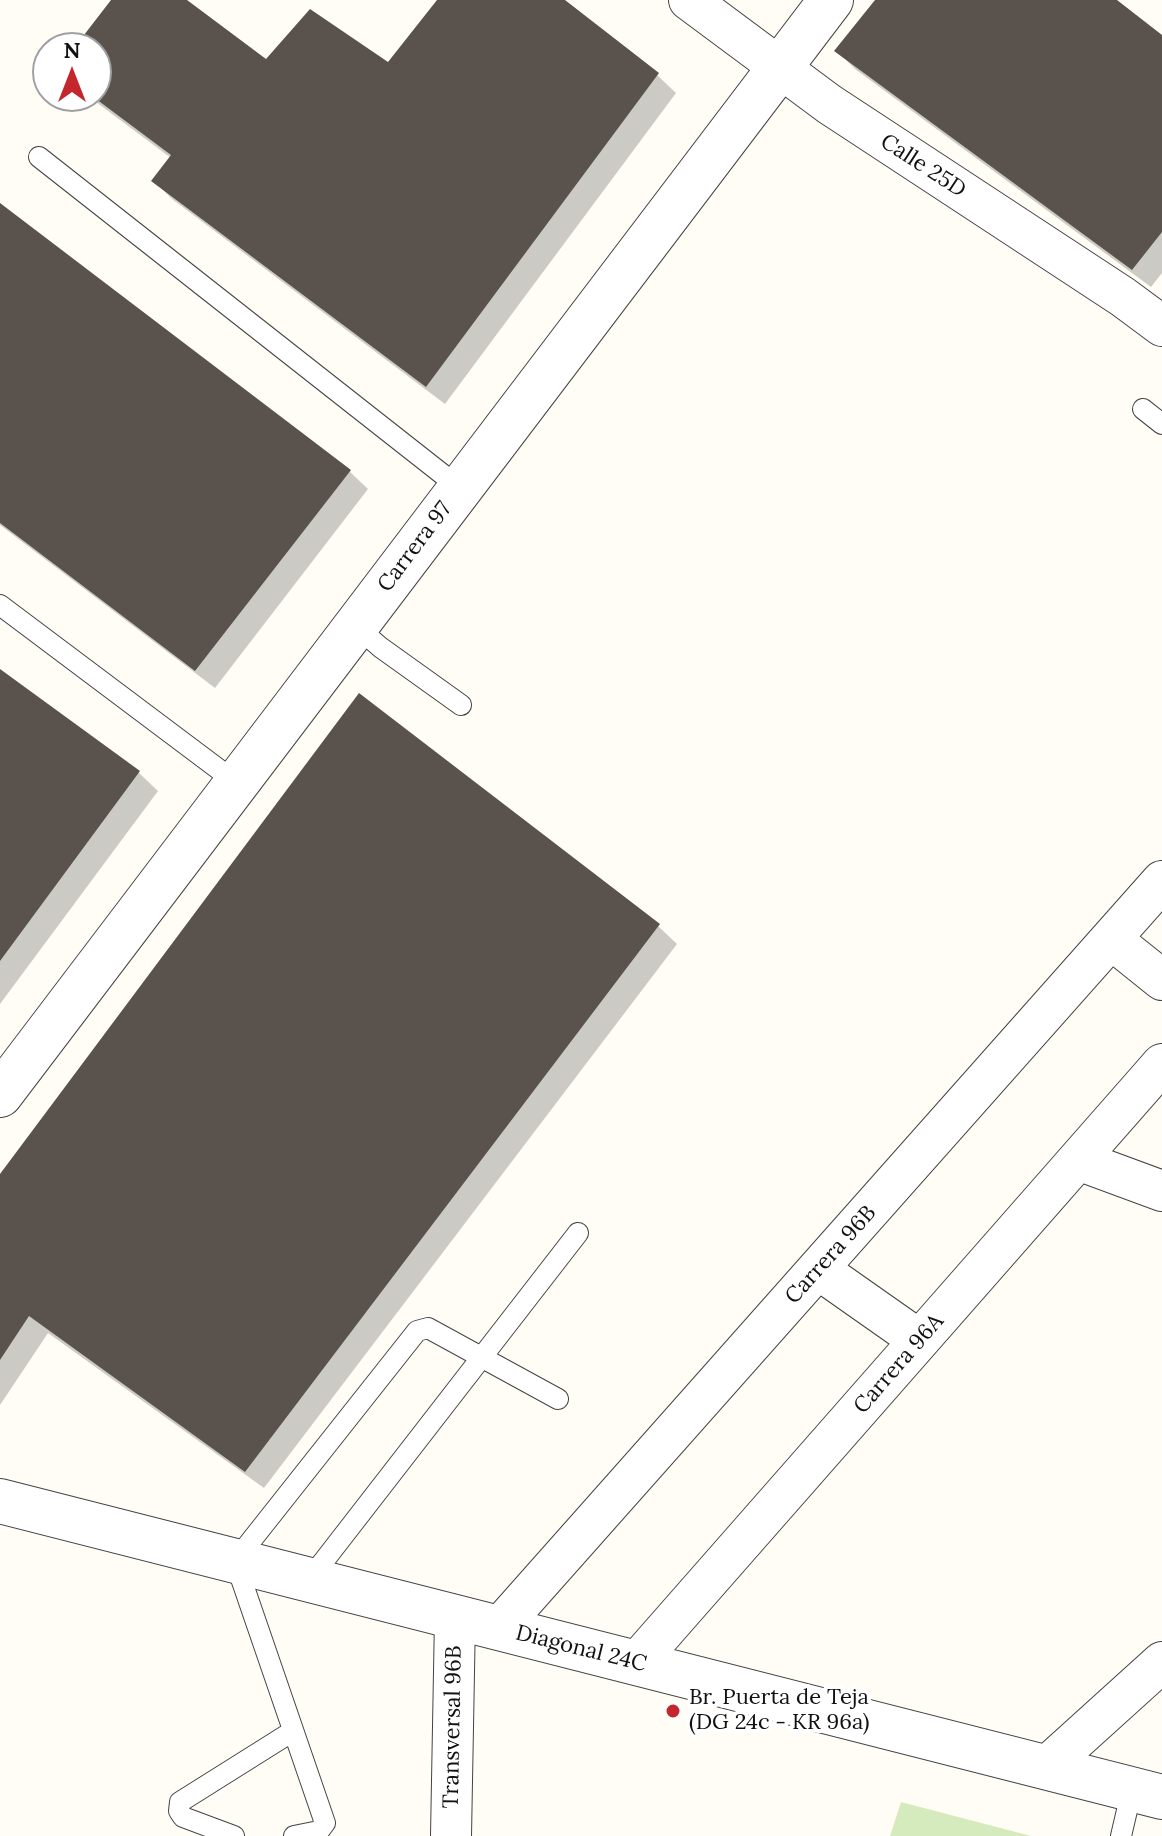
<!DOCTYPE html>
<style>
body{margin:0}
#map{position:relative;width:1162px;height:1836px;overflow:hidden;background:#fffdf5;font-family:Lora,serif}
canvas{display:block}
.north{position:absolute;left:32px;top:32px;width:80px;height:80px;box-sizing:border-box;background:#fff;border:2px solid #a0a0a0;border-radius:50%;rotate:0deg;font-size:22px;font-weight:700;line-height:32px;text-align:center;color:#111}
.north::after{content:'';display:block;margin:auto;width:28px;height:36px;background:#c4262e;clip-path:polygon(50% 0,100% 100%,50% 72%,0 100%)}
</style>
<div id="map">
<canvas width="1162" height="1836"></canvas>
<div class="north">N</div>
</div>
<script>
const ctx = document.querySelector('canvas').getContext('2d');
ctx.lineJoin = 'round';
function paint(path, color) {
  ctx.fillStyle = color;
  ctx.fill(path, 'evenodd');
}
function poly(rows) {
  const path = new Path2D();
  for (const r of rows) {
    path.moveTo(r[0], r[1]);
    for (let i = 2; i < r.length; i += 2) path.lineTo(r[i], r[i + 1]);
  }
  return path;
}
function stroke(path, color, width, dash) {
  ctx.strokeStyle = color;
  ctx.lineWidth = width;
  ctx.lineCap = dash ? 'butt' : 'round';
  ctx.setLineDash(dash || []);
  ctx.stroke(path);
}
function label(font, color, halo, rows, align = 'center') {
  ctx.font = font + ' Lora,serif';
  ctx.lineWidth = 8;
  ctx.setLineDash([]);
  ctx.textBaseline = 'middle';
  ctx.strokeStyle = halo;
  ctx.fillStyle = color;
  for (const [text, x, y, turn = 0] of rows) {
    ctx.save();
    ctx.translate(x, y);
    ctx.rotate((+turn || 0) * Math.PI / 180);
    ctx.textAlign = isNaN(turn) ? turn : align;
    if (halo) ctx.strokeText(text, 0, 0);
    ctx.fillText(text, 0, 0);
    ctx.restore();
  }
}
paint(poly([
 [901,1802,1031,1836,890,1836]
]), '#d5ebbd');
paint(poly([
 [113,0,183,0,266,62,389,65,439,0,562,0,657,75,676,93,445,404,172,199,154,181,171,158,88,96,96,96,96,48,77,48],
 [878,0,1114,0,1162,37,1162,273,1151,287,855,69,837,51],
 [0,205,349,471,368,489,215,688,0,525],
 [0,672,139,773,158,791,0,1004],
 [658,926,677,944,264,1488,48,1333,0,1405,0,1177]
]), '#0003');
paint(poly([
 [111,0,187,0,266,59,310,9,388,62,437,0,565,0,659,73,426,387,151,181,171,155,92,96,96,96,96,48,74,48],
 [875,0,1117,0,1162,35,1162,232,1132,270,834,51],
 [0,203,351,470,195,671,0,523],
 [0,669,140,771,0,961],
 [359,693,660,924,245,1472,29,1316,0,1360,0,1174]
]), '#5a524d');
const service = poly([
 [39,157,460,488],
 [1143,409,1162,424],
 [0,605,237,783],
 [356,626,380,647,461,705],
 [309,1580,578,1233],
 [234,1836,183,1817,179,1811,180,1802,293,1731],
 [294,1836,319,1831,325,1823,235,1561,417,1331,428,1328,558,1399],
 [1121,1836,1132,1789]
]);
const minor = poly([
 [689,0,829,104,1123,297,1162,326],
 [1111,939,1162,980],
 [1078,1160,1162,1191],
 [818,1269,919,1340],
 [499,1628,1162,881],
 [636,1663,1162,1064],
 [1046,1767,1162,1662],
 [451,1836,455,1617]
]);
const tertiary = poly([
 [0,1095,831,0],
 [0,1501,1162,1797]
]);
stroke(service, '#444', 22);
stroke(minor, '#444', 42);
stroke(tertiary, '#444', 46);
stroke(service, '#fff', 20);
stroke(minor, '#fff', 40);
stroke(tertiary, '#fff', 44);
for (const [x, y, r, color] of [
 [673,1711,8,"#c4262e"]
]) {
  const dot = new Path2D();
  dot.arc(x, y, r, 0, 2 * Math.PI);
  ctx.fillStyle = color;
  ctx.fill(dot);
  stroke(dot, '#fff', 3);
}
label('22px', '#111', '#fff', [
 ["Calle 25D",923,166,33],
 ["Carrera 97",415,547,-53],
 ["Carrera 96B",831,1255,-48],
 ["Carrera 96A",899,1364,-49],
 ["Diagonal 24C",581,1649,14],
 ["Transversal 96B",453,1727,-89]
]);
label('22px', '#111', '#fff', [
 ["Br. Puerta de Teja",689,1698],
 ["(DG 24c - KR 96a)",689,1723]
], 'left');
</script>
